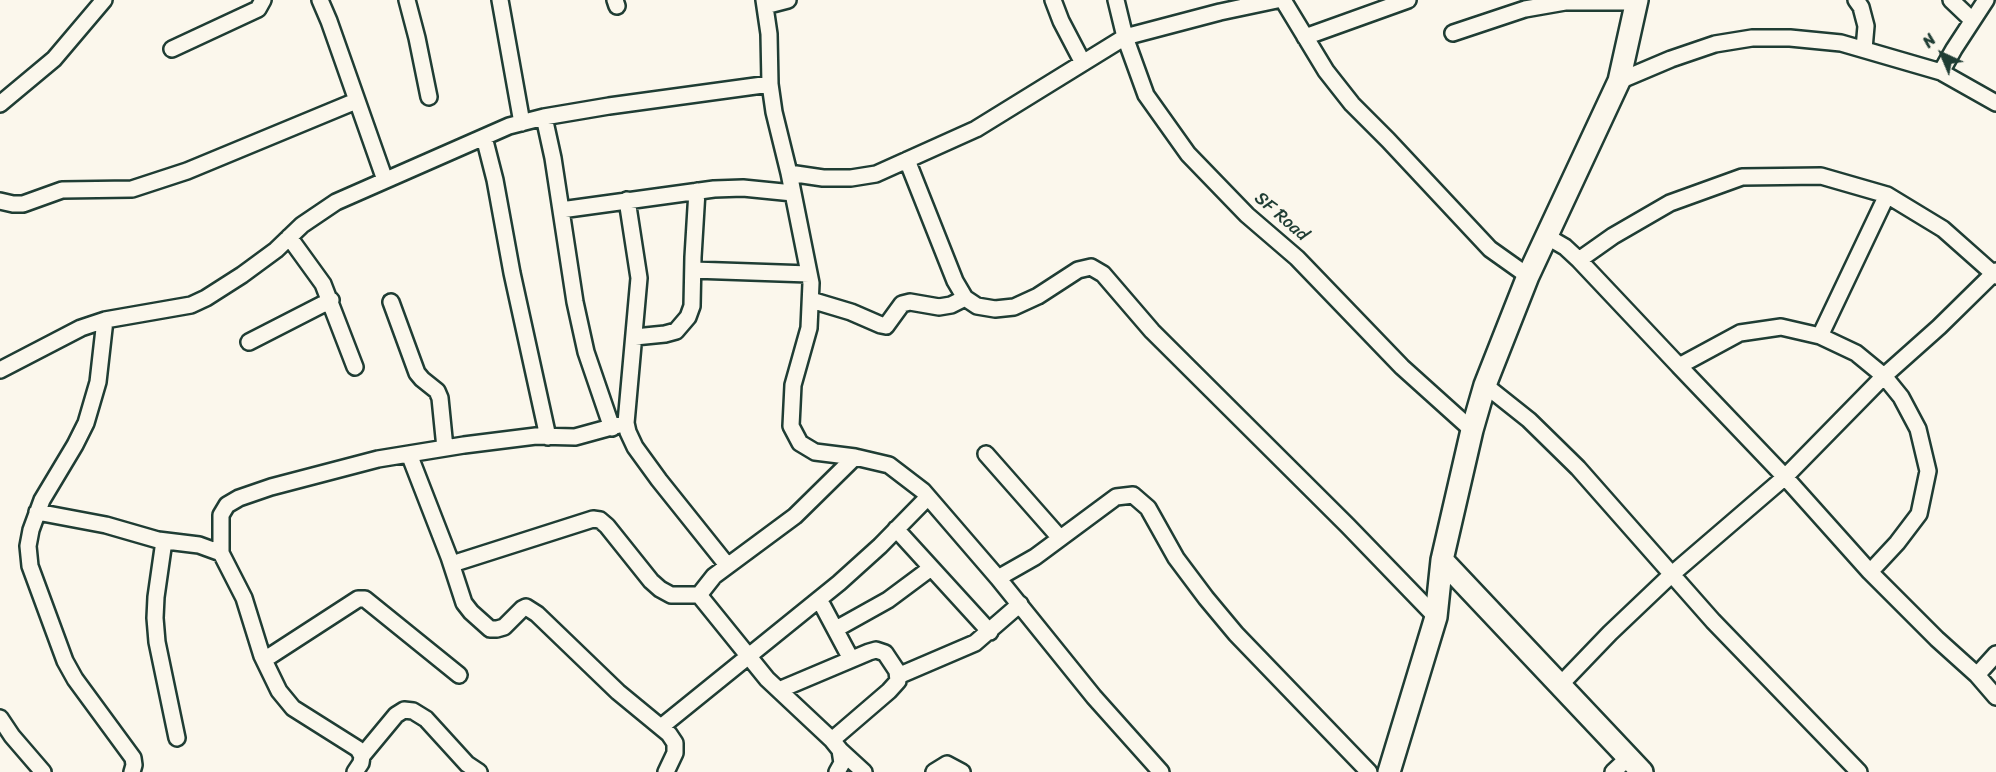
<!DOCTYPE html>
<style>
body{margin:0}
#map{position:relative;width:1996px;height:772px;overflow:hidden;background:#fbf7ec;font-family:Sriracha,sans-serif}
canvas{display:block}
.north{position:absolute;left:1912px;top:24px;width:60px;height:60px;-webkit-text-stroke:4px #fbf7ec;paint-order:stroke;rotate:316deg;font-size:16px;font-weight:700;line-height:24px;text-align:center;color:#1f3d34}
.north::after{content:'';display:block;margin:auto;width:21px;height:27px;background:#1f3d34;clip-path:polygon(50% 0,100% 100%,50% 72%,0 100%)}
</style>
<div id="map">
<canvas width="1996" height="772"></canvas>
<div class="north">N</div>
</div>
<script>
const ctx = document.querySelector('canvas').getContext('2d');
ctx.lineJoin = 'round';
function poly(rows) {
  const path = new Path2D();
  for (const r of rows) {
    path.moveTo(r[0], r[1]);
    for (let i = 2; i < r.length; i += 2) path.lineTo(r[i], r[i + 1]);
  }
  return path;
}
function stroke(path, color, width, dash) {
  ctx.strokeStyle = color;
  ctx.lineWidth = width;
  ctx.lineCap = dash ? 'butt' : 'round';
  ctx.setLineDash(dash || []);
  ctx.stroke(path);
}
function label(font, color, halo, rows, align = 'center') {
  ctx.font = font + ' Sriracha,sans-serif';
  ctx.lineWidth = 6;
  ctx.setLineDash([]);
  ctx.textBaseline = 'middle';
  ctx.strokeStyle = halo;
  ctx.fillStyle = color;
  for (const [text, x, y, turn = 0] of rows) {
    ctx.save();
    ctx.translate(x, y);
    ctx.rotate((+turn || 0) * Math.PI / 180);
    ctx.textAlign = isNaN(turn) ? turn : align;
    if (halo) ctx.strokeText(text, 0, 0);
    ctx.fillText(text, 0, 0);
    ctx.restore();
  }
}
const street = poly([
 [320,0,329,21,385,180],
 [407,0,417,38,429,97],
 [500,0,522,123],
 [615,0,617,6],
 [764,0,769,34,770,84,774,112,789,173,811,283,809,328,793,385,791,426,800,443,815,452,855,457,889,465,923,491,998,578,1094,697,1161,772],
 [1053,0,1061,21,1083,63],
 [1116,0,1125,37,1146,95,1188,154,1247,215,1297,258,1402,367,1472,430],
 [1283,0,1326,71,1352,104,1388,140,1490,249,1528,276],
 [1856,0,1861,7,1866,26,1864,49],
 [1951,0,1972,20],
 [765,6,788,0],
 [1453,33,1525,9,1565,2,1637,2],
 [1305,37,1408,0],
 [172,49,258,9,263,0],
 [1941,72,1954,49,1986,0],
 [1619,81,1671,59,1715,44,1752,38,1790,38,1841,43,1941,72,1996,103],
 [0,104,54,59,104,0],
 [544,117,553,158,575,302,586,352,612,428],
 [484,137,495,180,512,273,548,437],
 [907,160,955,281,965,298,977,306,995,309,1014,307,1038,296,1078,270,1091,267,1103,274,1152,331,1348,526,1436,617],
 [789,173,823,178,851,178,876,174,976,129,1125,37,1220,12,1277,0],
 [627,200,639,278,626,423,628,432,635,447,659,480,727,565],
 [0,201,13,204,23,204,62,190,132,189,187,171,356,101],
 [561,210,714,189,743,188,793,193],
 [1546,236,1565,247,1579,260,1679,366,1740,333,1781,327,1820,336,1856,353,1884,376,1901,397,1918,429,1928,471,1919,514,1897,543,1870,572,1937,639,1977,675,1996,654],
 [289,237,323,284,355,367],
 [1579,260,1613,236,1670,203,1742,177,1821,176,1887,195,1943,229,1996,276],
 [693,270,809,274],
 [811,300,851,312,881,325,886,326,902,304,910,302,939,307,951,305,965,298],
 [391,302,417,373,422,379,437,391,440,398,445,448],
 [105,320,98,382,86,423,75,445,42,500,31,530,28,546,30,566,65,661,75,679,133,758,134,765,132,772],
 [1820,336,1887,195],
 [635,337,665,334,676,331,688,317,692,306,693,257,697,191],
 [249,342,331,300],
 [1679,366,1785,477,1870,572],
 [0,370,81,328,105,320,191,305,206,298,242,275,276,250,302,225,336,202,509,126,544,117,609,106,770,84],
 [1485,385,1529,420,1578,468,1713,621,1859,772],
 [409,454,449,557,464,603,471,612,490,629,497,629,504,627,522,609,526,607,537,614,618,692,669,734,675,743,675,753,666,772],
 [986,454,1060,538],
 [37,512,106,525,158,540,199,545,221,553,244,598,262,656,279,691,293,708,358,749,362,756,361,763,355,772],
 [896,529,990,632],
 [164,541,156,597,155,618,157,642,177,738],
 [221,553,221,515,227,505,239,498,271,487,378,459,464,445,536,436,575,437,626,423],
 [452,564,593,519,600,520,607,526,651,581,660,589,671,595,699,595],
 [998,578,1035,557,1116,497,1133,495,1148,508,1176,558,1206,598,1236,634,1369,772],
 [819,599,851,659],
 [836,629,888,600,931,568],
 [264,660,358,599,365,599,459,675],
 [1977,675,1996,697],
 [898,676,975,643,1020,604],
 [1561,684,1610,633,1671,575,1785,477,1884,376,1939,327,1996,271],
 [779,690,869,652,876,650,885,653,897,671,898,681,889,691,832,740],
 [0,718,12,736,43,772],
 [661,727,839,583,880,546,928,497],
 [840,750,864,772],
 [362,756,396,715,404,710,413,711,426,719,467,764,479,772],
 [837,772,842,763,840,750,832,740,767,679,699,595,714,576,795,516,855,457],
 [934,772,947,764,962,772],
 [1613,772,1629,757]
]);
const secondary = poly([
 [1442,560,1642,772],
 [1389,772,1436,617,1442,560,1472,430,1485,385,1528,276,1619,81,1637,0]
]);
stroke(street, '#1f3d34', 20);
stroke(secondary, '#1f3d34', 26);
stroke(street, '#fbf7ec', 15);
stroke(secondary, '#fbf7ec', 21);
label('18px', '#1f3d34', '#fbf7ec', [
 ["SF Road",1281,217,41]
]);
</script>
